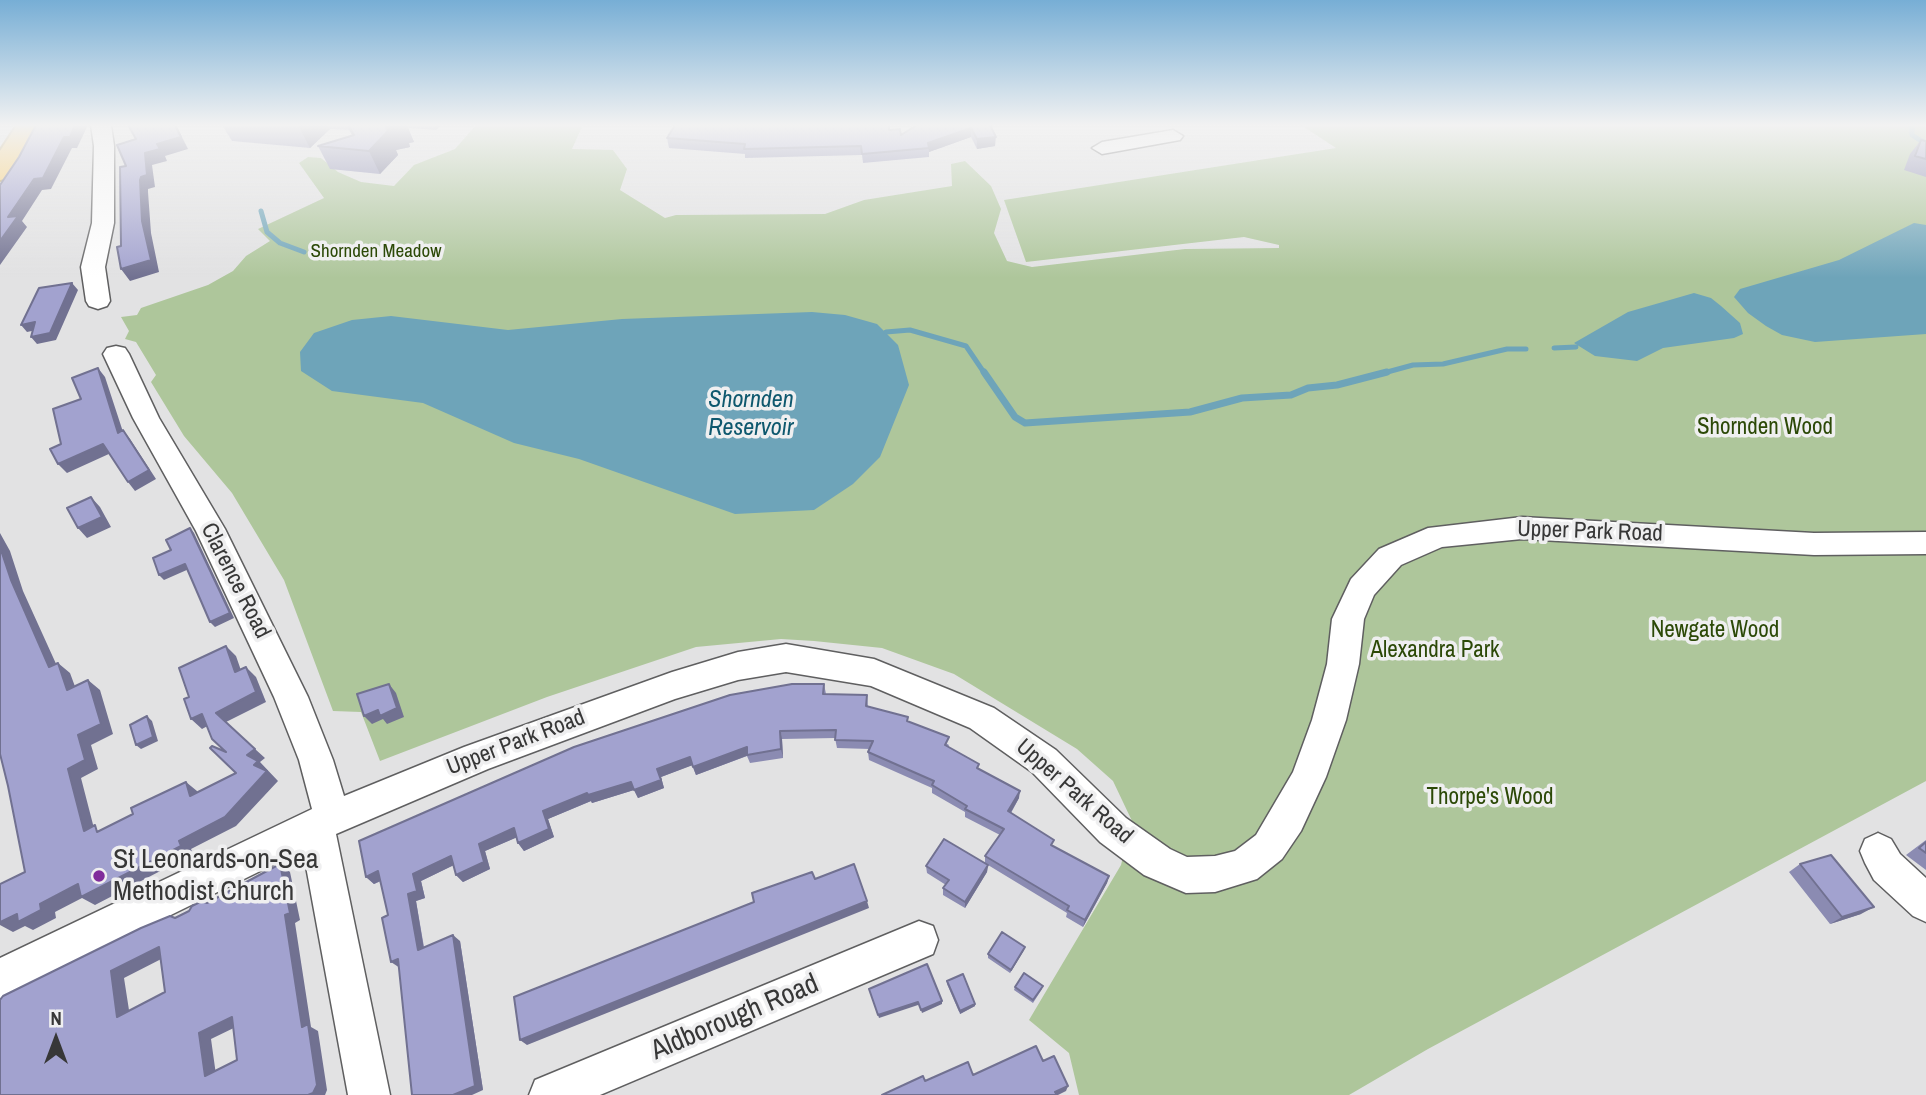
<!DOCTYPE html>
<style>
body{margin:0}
#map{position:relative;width:1926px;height:1095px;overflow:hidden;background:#e2e2e3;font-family:"Archivo Narrow",sans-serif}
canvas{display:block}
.north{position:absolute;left:21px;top:1004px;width:70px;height:70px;-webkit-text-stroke:5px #efeff0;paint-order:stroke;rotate:0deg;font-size:19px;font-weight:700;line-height:28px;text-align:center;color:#373737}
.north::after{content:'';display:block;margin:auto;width:24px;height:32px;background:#373737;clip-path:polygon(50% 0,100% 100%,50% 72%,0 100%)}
</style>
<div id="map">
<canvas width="1926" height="1095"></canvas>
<div class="north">N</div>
</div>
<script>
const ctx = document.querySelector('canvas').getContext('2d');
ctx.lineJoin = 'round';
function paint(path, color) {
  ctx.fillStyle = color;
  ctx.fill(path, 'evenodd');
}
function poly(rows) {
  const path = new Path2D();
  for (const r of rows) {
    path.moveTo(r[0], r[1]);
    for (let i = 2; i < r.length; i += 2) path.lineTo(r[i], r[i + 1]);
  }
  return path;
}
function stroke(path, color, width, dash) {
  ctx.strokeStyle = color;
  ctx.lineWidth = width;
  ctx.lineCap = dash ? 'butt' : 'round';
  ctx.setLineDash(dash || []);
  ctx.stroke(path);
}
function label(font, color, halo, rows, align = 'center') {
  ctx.font = font + ' "Archivo Narrow",sans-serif';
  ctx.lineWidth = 7;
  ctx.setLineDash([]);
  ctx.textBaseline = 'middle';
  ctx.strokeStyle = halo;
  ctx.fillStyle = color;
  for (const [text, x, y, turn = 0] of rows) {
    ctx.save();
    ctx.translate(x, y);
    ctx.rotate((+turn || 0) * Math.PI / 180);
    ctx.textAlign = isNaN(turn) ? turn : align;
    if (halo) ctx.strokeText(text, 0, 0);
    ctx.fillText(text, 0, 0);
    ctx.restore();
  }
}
paint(poly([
 [476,125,583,125,572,149,613,150,627,169,620,190,665,218,676,215,825,214,864,200,952,186,951,164,965,161,991,186,1001,209,994,233,1007,261,1032,267,1185,249,1279,248,1279,245,1244,237,1026,262,1004,200,1336,148,1301,125,1926,125,1926,781,1428,1049,1349,1095,1079,1095,1069,1053,1029,1020,1121,865,1132,821,1113,781,1077,749,954,674,882,648,814,641,781,639,696,647,547,697,380,761,361,712,333,711,284,580,232,493,184,436,151,382,156,375,136,342,125,339,129,331,121,317,137,315,141,308,208,285,233,271,246,256,270,241,258,229,324,198,299,163,308,157,321,158,338,172,361,182,394,186,414,165,455,149]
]), '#aec69b');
paint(poly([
 [1914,223,1926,225,1926,334,1815,342,1782,335,1766,326,1748,313,1734,297,1740,289,1839,260],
 [1694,293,1711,298,1721,306,1740,323,1743,334,1734,338,1663,348,1637,361,1595,356,1574,343,1628,312],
 [812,312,845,315,877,324,898,345,909,385,880,457,853,484,814,510,735,514,579,459,514,443,423,403,332,391,301,371,300,352,314,333,352,320,391,316,508,330,622,319]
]), '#6ea4b9');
stroke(poly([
 [1912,125,1912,135,1926,144],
 [261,211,267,232,280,243,304,252],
 [886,332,910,330,966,346,985,374],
 [1554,348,1576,347],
 [1380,374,1413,365,1443,364,1507,349,1526,349]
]), '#6ea4b9', 5);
stroke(poly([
 [984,372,1015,417,1025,423,1190,412,1242,398,1291,395,1308,388,1337,385,1387,372]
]), '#6ea4b9', 7);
const minor = poly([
 [91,125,111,125,114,146,114,223,105,267,110,301,107,306,98,309,89,306,86,301,81,267,92,223,94,146,91,125],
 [1173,130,1183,136,1180,140,1102,154,1092,148,1102,142,1173,130],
 [116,346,125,348,129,354,159,418,225,529,308,697,333,760,344,796,464,747,672,672,738,652,786,644,874,659,994,708,1056,750,1126,818,1170,849,1187,857,1215,856,1235,851,1256,835,1293,772,1312,720,1327,664,1332,619,1351,579,1379,549,1428,528,1522,517,1814,533,1926,532,1926,554,1814,555,1522,539,1442,547,1401,565,1374,595,1364,619,1359,664,1346,720,1326,777,1301,831,1282,859,1257,879,1215,892,1186,893,1144,875,1100,842,1032,772,970,728,871,686,786,672,738,680,675,699,488,769,336,834,390,1095,348,1095,303,850,0,999,0,958,312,809,299,760,274,697,196,531,133,418,103,354,107,348,116,346],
 [1878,833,1891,839,1900,854,1926,878,1926,922,1913,916,1874,880,1865,863,1860,851,1865,839,1878,833],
 [919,921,933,926,938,940,933,954,600,1095,529,1095,535,1080,919,921]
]);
const highway = poly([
 [17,125,43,125,10,178,0,180,0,151,17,125]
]);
stroke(minor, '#5f5f60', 3);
stroke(highway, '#b79854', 4);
paint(minor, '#fff');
paint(highway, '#fccc64');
paint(poly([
 [222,125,441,125,436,130,408,128,414,142,409,143,410,147,396,150,398,155,380,174,330,169,318,146,352,135,349,130,330,129,310,148,232,141],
 [990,125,995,146,977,149,971,137,929,152,929,157,863,163,862,155,745,158,745,154,669,148,667,138,889,130,901,135],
 [1921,140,1926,141,1926,177,1904,170,1910,154],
 [824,684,826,694,867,695,868,707,908,721,949,745,948,747,1019,798,1011,813,1053,846,1109,876,1107,883,1083,927,1066,917,1067,913,988,865,987,872,965,908,943,895,943,888,946,885,927,873,926,866,985,863,985,856,1000,835,965,817,965,812,932,793,932,788,869,760,868,752,870,749,837,748,835,738,782,739,783,758,750,763,747,756,696,775,692,765,661,777,664,788,638,798,634,790,592,803,591,801,548,819,554,837,524,851,518,843,517,837,485,851,490,869,463,882,456,875,454,865,421,881,425,898,416,901,424,947,460,941,483,1090,399,968,381,881,374,884,366,877],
 [1926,840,1926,870,1906,855],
 [1800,864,1861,914,1830,924,1789,872],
 [1024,950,1010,973,988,958,988,954],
 [947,981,975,1006,960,1014,947,984],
 [1015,987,1042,989,1033,1003,1014,990]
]), '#8b8bb2');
paint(poly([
 [75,125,88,125,77,148,72,148,51,189,42,190,22,221,27,227,0,265,0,241,8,217,64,137],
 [175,125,176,125,188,149,165,156,167,161,152,165,155,187,148,189,148,192,151,233,159,272,130,281,121,269,142,221,140,180,145,153,157,144],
 [298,125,328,125,330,129,310,148],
 [395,125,407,125,414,142,409,143,410,147,396,150,398,155,380,174,369,151,386,127],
 [434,125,441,125,436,130],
 [971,128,971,137,929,152,928,143],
 [996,137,995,146,977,149,977,139],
 [72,283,78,290,56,340,37,344,31,337],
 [35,322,41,329,27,332,21,325],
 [98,368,105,377,126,441,118,433],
 [123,430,130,439,156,479,135,491,128,482],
 [103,444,111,453,67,473,58,464],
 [91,497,100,507,111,527,87,538,78,528],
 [190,528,194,533,234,618,215,627,210,622],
 [0,533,10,551,23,591,62,677,49,667,11,580,0,547],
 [185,564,189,569,164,580,159,575],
 [226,646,236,656,245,682,235,672],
 [58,663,70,673,80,700,67,690],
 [246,667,256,677,266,702,226,722,216,713],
 [88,680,100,690,113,734,91,745,98,769,81,778,97,840,84,831,68,769],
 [389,684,396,693,404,717,387,724,383,719,372,724,364,716,378,710],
 [202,714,213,723,202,729,191,719],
 [147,716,152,721,158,741,141,749,136,745],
 [780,731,782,739,783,758,781,749],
 [747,747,749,755,696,775,693,767],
 [255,749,265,758,260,762,278,781,236,826,191,849,193,854,95,905,82,898,55,912,56,918,33,930,25,926,13,932,0,925,0,922,78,884,179,841,254,765,247,755],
 [690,757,693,765,661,777,664,788,638,798,634,790,592,803,591,801,548,819,554,837,524,851,518,843,543,811,587,793,657,769],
 [186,782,197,791,201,805,190,796],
 [1020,791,1019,798,1007,819,1008,811],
 [514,828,520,836,485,851,490,869,463,882,456,875,479,844],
 [451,856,458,863,421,881,425,898,416,901,425,956,418,950,408,894,413,874],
 [280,864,290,872,300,920,295,923,311,1027,318,1031,327,1090,325,1095,308,1095,302,1027,285,915],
 [988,865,987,872,965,908,965,902],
 [378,871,386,878,374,884,366,877],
 [1109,876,1107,883,1083,927,1085,920],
 [867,901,869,908,527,1045,520,1040],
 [1874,907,1861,914,1830,924,1842,917],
 [453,935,460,941,483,1090,472,1095,453,1095],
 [159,947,171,954,124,978,131,1023,117,1017,111,971],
 [1025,947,1024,950,1010,973,1011,970],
 [398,959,400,968,391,962],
 [942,1001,942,1004,922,1013,921,1010],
 [918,1002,918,1005,879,1018,878,1015],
 [975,1004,975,1006,960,1014,960,1011],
 [232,1017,244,1023,211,1039,217,1082,205,1076,199,1033],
 [1068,1086,1066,1091,1058,1095,1055,1095,1055,1092]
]), '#717191');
const building = poly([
 [36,125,75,125,70,137,64,137,43,178,34,179,8,217,18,216,0,241,0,185,19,157,36,125],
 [128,125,175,125,181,137,157,144,160,149,145,153,147,175,141,177,140,180,142,221,151,260,121,269,117,247,121,246,120,167,126,166,117,145,136,139,128,125],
 [348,125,395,125,386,127,388,131,369,151,318,146,354,135,348,125],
 [675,125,889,125,889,130,900,129,901,135,917,125,990,125,996,137,977,139,971,128,928,143,929,148,862,154,861,146,744,149,745,144,667,138,675,125],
 [1921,140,1926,141,1926,159,1915,156,1921,140],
 [72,283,50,333,31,337,35,322,21,325,39,288,72,283],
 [98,368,118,433,123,430,149,470,128,482,103,444,58,464,50,449,61,444,53,409,81,399,72,378,98,368],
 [91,497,102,517,78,528,67,508,91,497],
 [190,528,230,613,210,622,185,564,159,575,153,558,171,550,166,540,190,528],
 [0,547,11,580,49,667,58,663,67,690,88,680,101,724,78,735,85,760,68,769,84,831,95,825,97,832,133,814,131,808,186,782,190,796,236,773,210,748,212,746,226,752,212,739,202,714,191,719,184,699,189,697,179,668,226,646,235,672,246,667,256,692,216,713,255,749,247,755,258,761,254,765,267,771,225,817,179,841,181,846,81,897,78,884,40,904,41,910,18,922,17,914,0,922,0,884,25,872,8,786,0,754,0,547],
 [389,684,397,708,380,716,378,710,364,716,357,694,389,684],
 [792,684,824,684,823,694,867,695,866,706,908,717,907,721,949,737,945,745,979,764,977,768,1020,791,1008,811,1054,840,1051,845,1109,876,1085,920,1067,910,1069,906,985,856,1004,829,965,809,967,806,932,785,934,781,868,752,873,741,835,740,836,730,780,731,781,749,747,755,747,747,693,767,690,757,657,769,661,780,634,790,631,782,588,795,587,793,543,811,549,829,518,843,514,828,479,844,484,862,456,875,451,856,413,874,417,891,408,894,418,950,453,935,475,1086,453,1095,412,1095,398,959,391,962,382,918,388,915,378,871,366,877,359,841,574,747,730,695,792,684],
 [147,716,153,737,136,745,130,725,147,716],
 [944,839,988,865,965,902,943,888,949,880,926,866,944,839],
 [1926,842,1926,853,1919,848,1926,842],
 [1831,855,1874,907,1842,917,1800,864,1831,855],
 [280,864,290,913,285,915,302,1027,308,1024,317,1085,313,1093,308,1095,0,1095,0,1000,3,996,141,928,170,916,175,918,189,911,192,906,202,901,207,903,280,864],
 [159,947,165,992,117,1017,111,971,159,947],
 [232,1017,237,1060,205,1076,199,1033,232,1017],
 [854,864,867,901,520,1040,514,997,754,902,752,893,812,872,815,879,854,864],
 [1002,932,1025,947,1011,970,988,954,1002,932],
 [927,964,942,1001,921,1010,918,1002,878,1015,869,989,927,964],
 [1024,973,1043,986,1033,1000,1015,987,1024,973],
 [963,974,975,1004,960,1011,947,981,963,974],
 [1036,1046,1043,1061,1054,1056,1068,1086,1055,1092,1057,1095,882,1095,923,1076,925,1081,968,1062,973,1075,1036,1046]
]);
paint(building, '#a2a2cf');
stroke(building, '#717191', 2);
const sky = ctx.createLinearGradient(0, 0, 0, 278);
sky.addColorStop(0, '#77aed5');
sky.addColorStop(0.45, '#f2f2f2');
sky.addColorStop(1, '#f2f2f200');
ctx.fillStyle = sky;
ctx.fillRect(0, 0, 1926, 278);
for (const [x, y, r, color] of [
 [99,876,7,"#802c9b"]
]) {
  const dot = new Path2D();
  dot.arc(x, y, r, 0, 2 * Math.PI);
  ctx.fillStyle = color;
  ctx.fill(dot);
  stroke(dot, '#efeff0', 2.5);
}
label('19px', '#2c4907', '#efeff0', [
 ["Shornden Meadow",376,252]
]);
label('23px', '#2c4907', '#efeff0', [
 ["Shornden Wood",1765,428],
 ["Newgate Wood",1715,631],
 ["Alexandra Park",1435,651],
 ["Thorpe's Wood",1490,798]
]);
label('23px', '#373737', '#efeff0', [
 ["Upper Park Road",1590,532,2],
 ["Clarence Road",235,581,63],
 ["Upper Park Road",516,743,-21],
 ["Upper Park Road",1074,792,41]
]);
label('italic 24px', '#0e586e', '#efeff0', [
 ["Shornden",751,401],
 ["Reservoir",751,429]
]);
label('28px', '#373737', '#efeff0', [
 ["St Leonards-on-Sea",113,860],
 ["Methodist Church",113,892]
], 'left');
label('28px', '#373737', '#efeff0', [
 ["Aldborough Road",735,1018,-23]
]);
</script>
